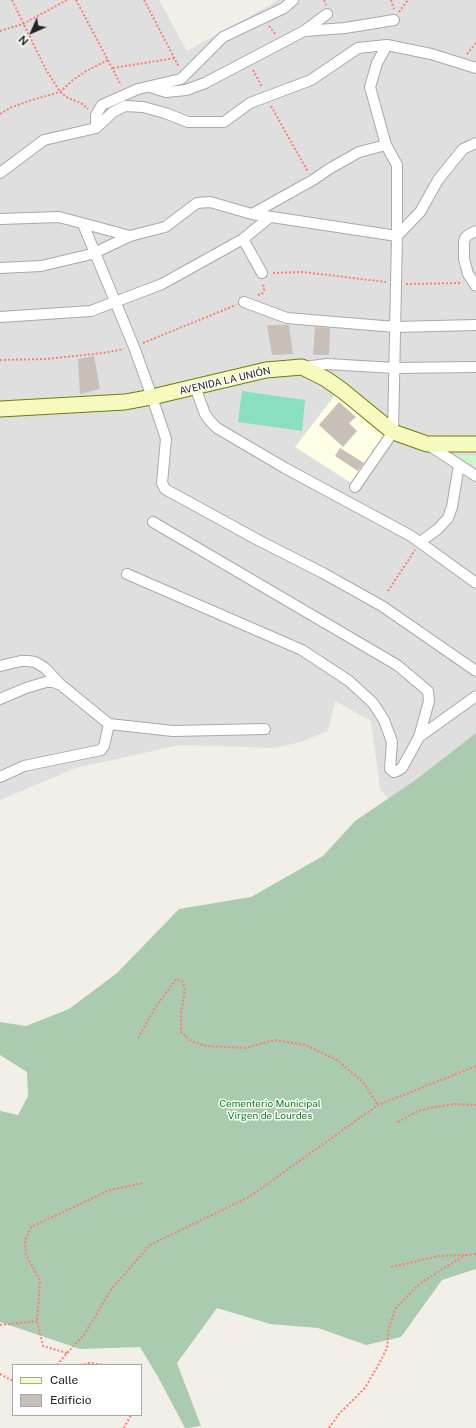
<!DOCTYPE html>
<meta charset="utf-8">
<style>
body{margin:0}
#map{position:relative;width:476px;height:1428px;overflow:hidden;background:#f2efe9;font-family:"Public Sans",sans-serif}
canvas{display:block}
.legend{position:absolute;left:12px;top:1364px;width:130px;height:52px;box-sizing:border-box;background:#fff;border:1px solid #a7a7a7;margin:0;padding:5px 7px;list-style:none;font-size:12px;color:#222}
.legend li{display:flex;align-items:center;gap:8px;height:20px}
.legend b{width:20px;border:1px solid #a7a7a7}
.north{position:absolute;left:12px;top:12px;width:40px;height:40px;-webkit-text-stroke:3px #fff;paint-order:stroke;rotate:225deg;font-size:11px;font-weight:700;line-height:16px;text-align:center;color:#222}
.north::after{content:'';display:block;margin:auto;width:14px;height:18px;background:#222;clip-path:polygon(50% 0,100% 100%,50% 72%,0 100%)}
</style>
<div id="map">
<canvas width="476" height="1428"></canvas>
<ul class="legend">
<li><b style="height:5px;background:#f7fabf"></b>Calle</li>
<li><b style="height:11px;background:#c7bfb8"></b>Edificio</li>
</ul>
<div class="north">N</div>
</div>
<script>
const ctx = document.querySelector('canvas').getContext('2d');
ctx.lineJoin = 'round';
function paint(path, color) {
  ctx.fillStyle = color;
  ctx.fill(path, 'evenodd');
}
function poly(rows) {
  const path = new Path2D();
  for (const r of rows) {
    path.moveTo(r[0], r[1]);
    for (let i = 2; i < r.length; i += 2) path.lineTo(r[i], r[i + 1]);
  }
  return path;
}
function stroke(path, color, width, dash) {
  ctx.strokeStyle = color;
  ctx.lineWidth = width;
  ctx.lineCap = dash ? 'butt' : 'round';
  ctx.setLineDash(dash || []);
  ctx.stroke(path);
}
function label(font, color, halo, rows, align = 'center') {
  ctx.font = font + ' "Public Sans",sans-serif';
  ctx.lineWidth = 3;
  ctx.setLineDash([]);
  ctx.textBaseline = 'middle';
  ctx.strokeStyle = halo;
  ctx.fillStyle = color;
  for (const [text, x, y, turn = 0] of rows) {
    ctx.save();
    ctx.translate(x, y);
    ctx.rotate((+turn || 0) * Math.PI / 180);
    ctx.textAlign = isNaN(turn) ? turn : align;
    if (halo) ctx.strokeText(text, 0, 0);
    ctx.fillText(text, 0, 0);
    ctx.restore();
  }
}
paint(poly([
 [0,0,159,0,187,51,272,4,277,0,476,0,476,904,380,789,371,721,335,701,328,731,301,742,274,748,180,745,76,768,0,800]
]), '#e0dfdf');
paint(poly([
 [336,394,365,421,384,436,353,484,295,447]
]), '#ffffe5');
paint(poly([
 [476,733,476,1269,442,1280,401,1337,366,1345,318,1328,270,1324,217,1308,177,1363,201,1426,188,1428,185,1428,158,1377,140,1347,80,1349,0,1322,0,1111,18,1115,28,1096,27,1072,0,1055,0,1022,26,1026,69,1009,117,973,179,909,251,897,323,856,355,821,417,779]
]), '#aacbaf');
paint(poly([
 [458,456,476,456,476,468]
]), '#c8facc');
paint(poly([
 [242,391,305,400,302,431,238,422]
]), '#88e0be');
paint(poly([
 [267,325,289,325,293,354,272,355],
 [315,327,330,328,329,355,313,355],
 [94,356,100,389,80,394,78,359],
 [339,402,356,417,349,423,357,431,343,447,319,425],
 [340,448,364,463,358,471,335,456]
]), '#c7bfb8');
const minor = poly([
 [305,31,345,28,394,20],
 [150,87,166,92,186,90,205,83,304,31,327,14],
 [96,128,96,115,102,105,138,89,181,79,223,37,284,8,293,0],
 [0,173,44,140,96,128,113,112,125,106,143,107,165,113,188,122,224,122,250,103,311,80,358,48,387,45,431,54,476,68],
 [252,214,313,180,329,169,359,152,386,145],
 [0,219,59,217,130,236,165,227,197,203,210,202,252,214,397,236,420,212,438,180,463,149,476,143],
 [83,224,134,347,152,397,166,439,162,483,165,489,258,540,323,573,382,606,476,671],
 [476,231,468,235,465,238,464,242,464,259,468,274,476,286],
 [243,239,262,273],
 [0,268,41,266,92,254,130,236],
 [244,302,287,318,395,327,476,325],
 [0,317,91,311,162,284,243,239,270,217],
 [304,367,327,364,394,368,476,367],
 [195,387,205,414,210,421,217,428,285,468,411,536,476,583],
 [427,444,476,476],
 [355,487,393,432,397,236,397,165,386,145,370,87,377,63,387,45],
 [420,542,438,529,448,518,452,507,459,465],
 [127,574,302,650,349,681,373,703,384,720,392,742,390,769,394,772,397,771,402,768,419,737,429,701,428,691,397,665,153,522],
 [0,666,21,661,28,661,35,662,45,668,61,685,109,724,173,731,265,729],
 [0,699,26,688,46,682,53,682,61,685],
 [419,737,476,696],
 [0,777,24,766,101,750,104,746,109,724]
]);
const secondary = poly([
 [0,409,125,402,152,397,266,370,302,367,326,379,343,391,393,432,427,444,476,444]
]);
stroke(minor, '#a9a9a9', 12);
stroke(secondary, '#707d05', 17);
stroke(poly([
 [12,0,45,68,60,92,68,98,81,103,88,109],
 [76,0,121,85],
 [144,0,179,67],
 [324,0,326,5],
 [391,0,394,9],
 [399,12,408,0],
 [269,26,276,35],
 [0,31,23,24,67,0],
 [467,54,476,43],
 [113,68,175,58],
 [253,70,262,87],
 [271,106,308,172],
 [0,114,12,107,32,100,60,92,73,80,86,71,108,60],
 [273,273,303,272,386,282],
 [406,284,461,283],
 [258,295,262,294,264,290,263,283],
 [143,343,236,305],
 [0,360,46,359,103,353,124,349],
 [388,591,415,550],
 [138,1038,155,1008,176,979,183,982,185,990,181,1013,181,1032,191,1041,206,1046,245,1048,275,1040,305,1045,337,1060,363,1082,378,1105],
 [398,1122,418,1111,435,1107,455,1104,476,1105],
 [391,1267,439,1256,466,1255,476,1254],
 [0,1325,37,1321],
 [67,1353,43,1346,37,1321,40,1281,26,1254,25,1240,31,1227,110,1190,143,1183],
 [57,1365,67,1353,84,1335,112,1288,150,1245,249,1197,378,1105,476,1066],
 [80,1365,89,1363,106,1365],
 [0,1374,13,1381],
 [124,1428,131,1415],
 [329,1428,339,1414,365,1388,380,1362,387,1348,389,1327,396,1308,418,1285,444,1268,466,1255]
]), '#fa8072', 2, [2, 2]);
stroke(minor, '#fff', 10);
stroke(secondary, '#f7fabf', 15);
label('10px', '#222', '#fff', [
 ["AVENIDA LA UNIÓN",225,381,-13]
]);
label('10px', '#0c8416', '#fff', [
 ["Cementerio Municipal",270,1104],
 ["Virgen de Lourdes",270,1116]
]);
</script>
